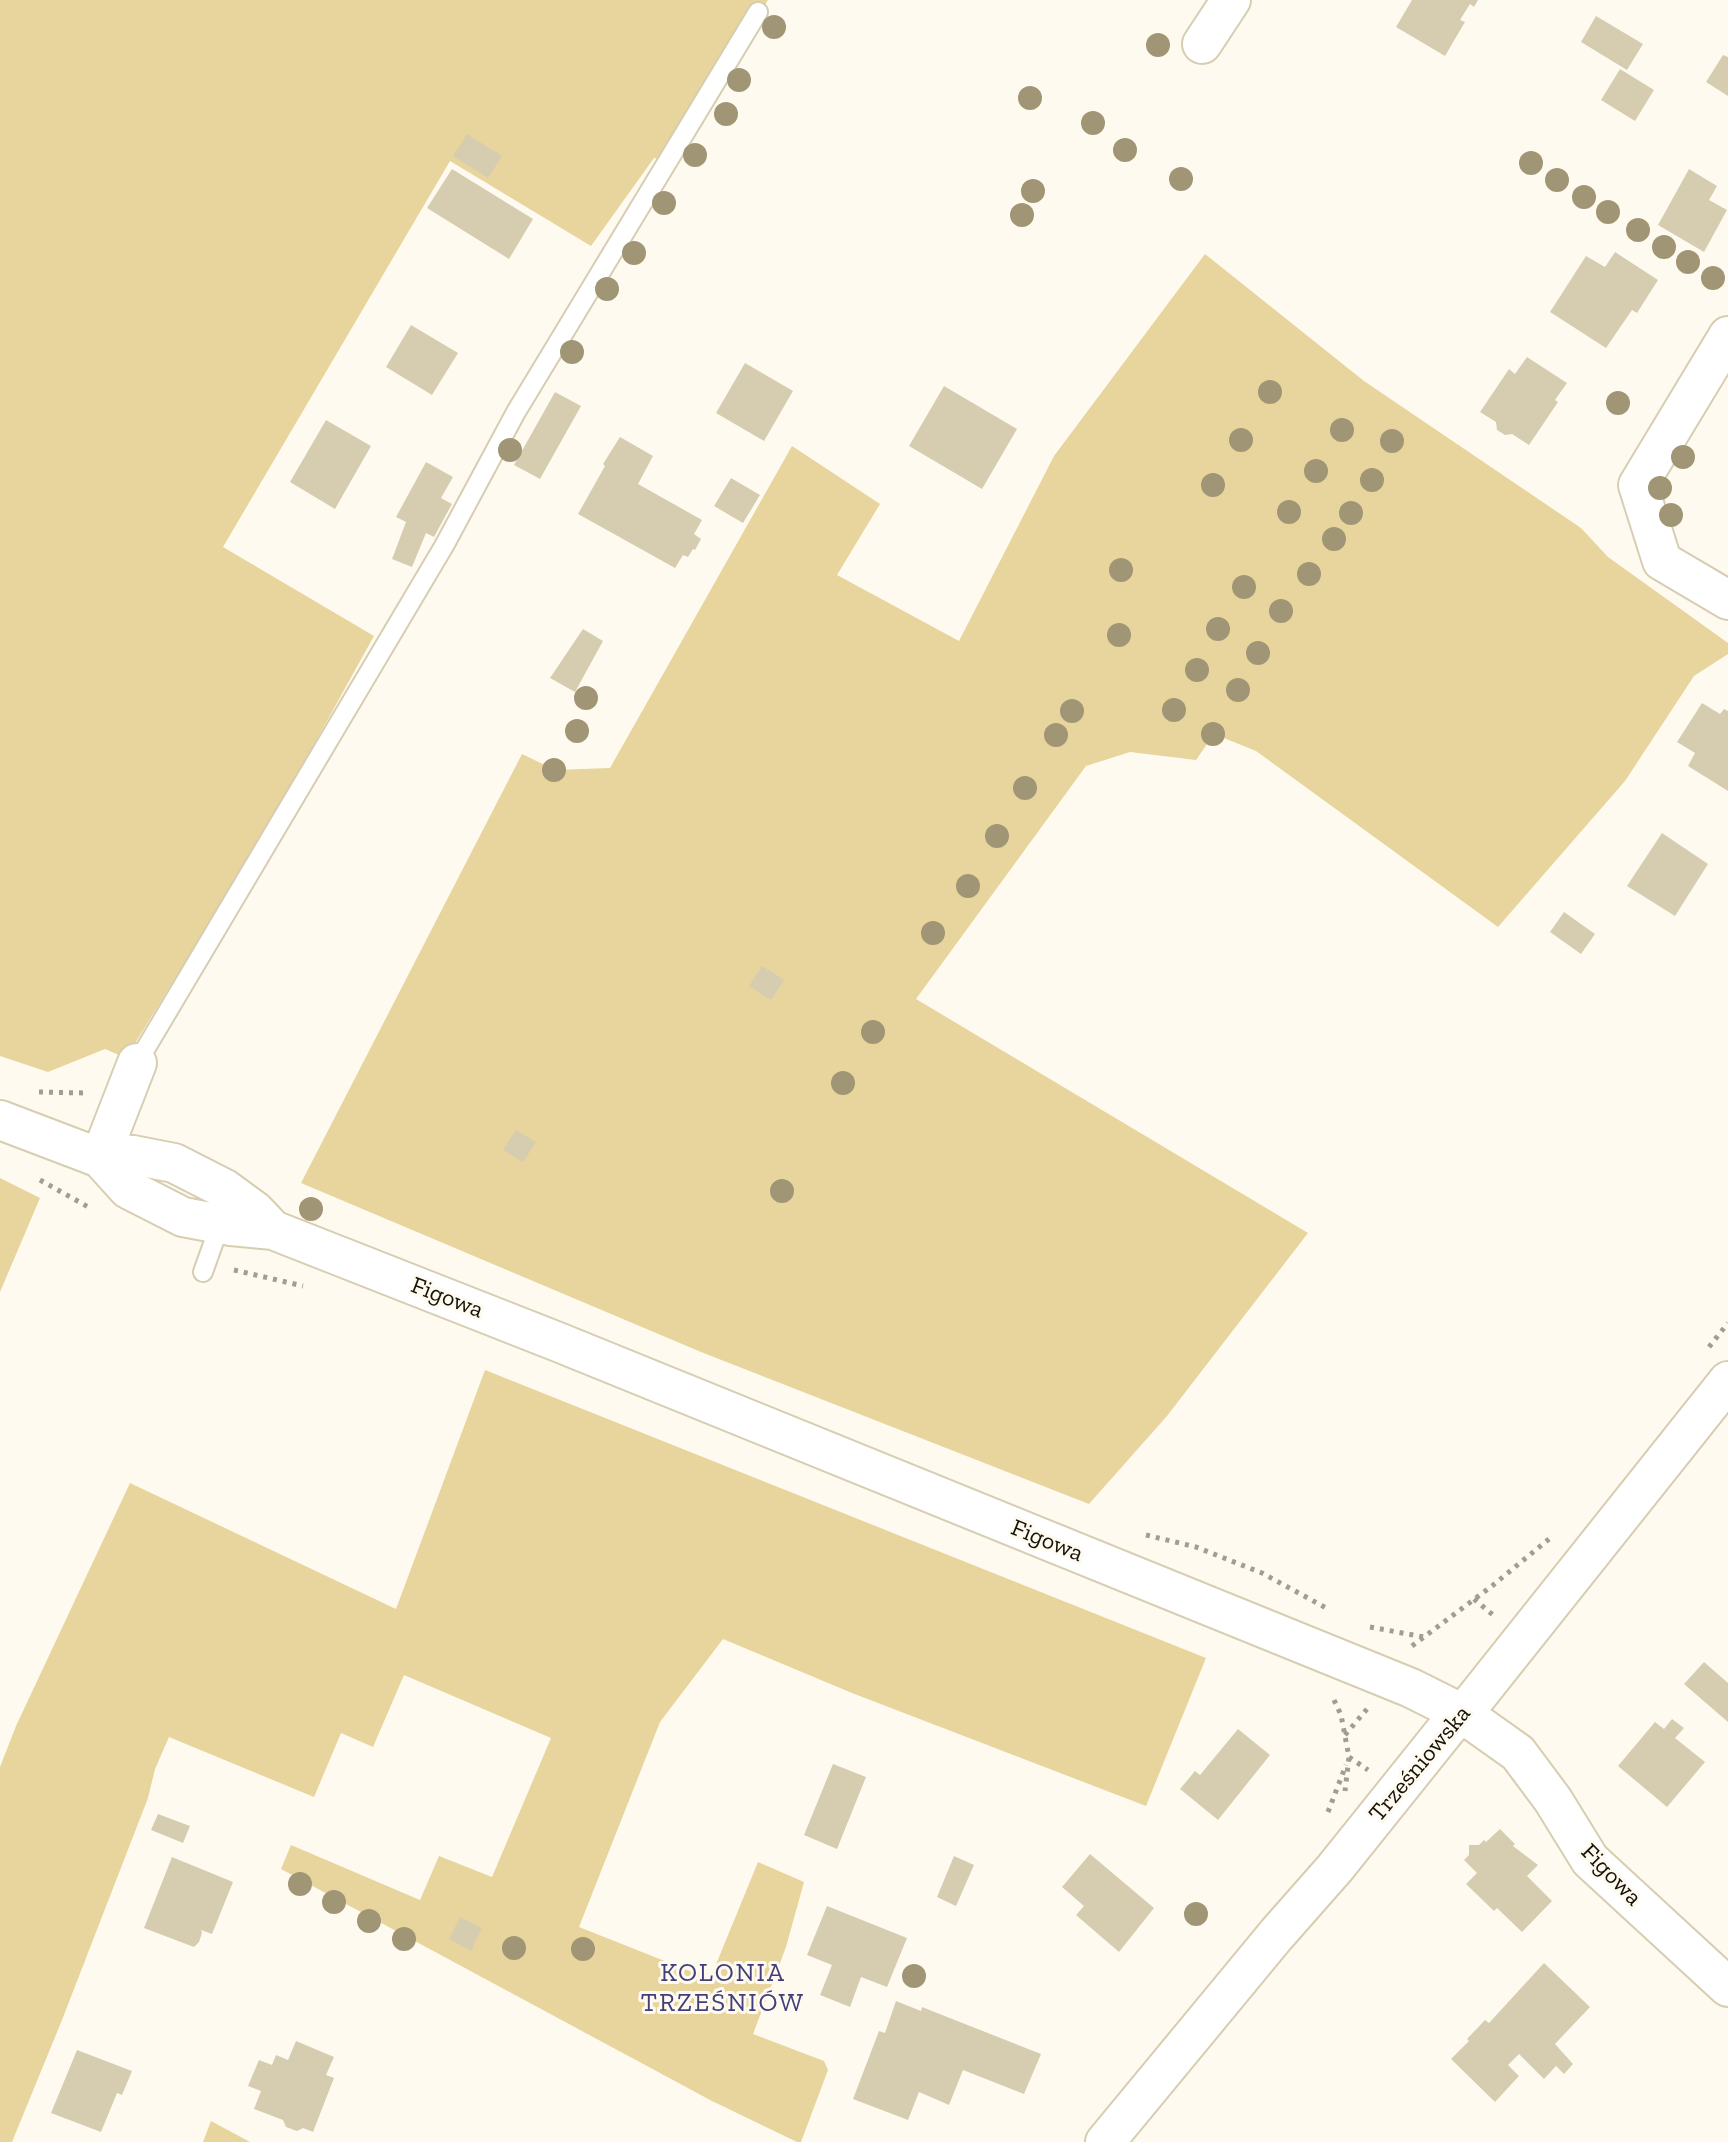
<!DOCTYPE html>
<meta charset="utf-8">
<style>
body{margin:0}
canvas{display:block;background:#fefaef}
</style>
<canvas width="1728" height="2142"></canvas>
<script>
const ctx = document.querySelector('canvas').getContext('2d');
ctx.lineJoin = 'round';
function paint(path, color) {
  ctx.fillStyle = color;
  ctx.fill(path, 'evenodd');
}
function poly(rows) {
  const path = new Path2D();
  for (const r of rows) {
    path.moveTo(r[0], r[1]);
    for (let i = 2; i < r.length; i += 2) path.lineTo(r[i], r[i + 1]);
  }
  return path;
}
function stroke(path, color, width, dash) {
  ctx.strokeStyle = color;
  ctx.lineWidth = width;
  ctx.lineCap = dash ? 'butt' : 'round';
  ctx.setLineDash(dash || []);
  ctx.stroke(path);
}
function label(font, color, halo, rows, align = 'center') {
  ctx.font = font + ' "Zilla Slab",serif';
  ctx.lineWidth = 6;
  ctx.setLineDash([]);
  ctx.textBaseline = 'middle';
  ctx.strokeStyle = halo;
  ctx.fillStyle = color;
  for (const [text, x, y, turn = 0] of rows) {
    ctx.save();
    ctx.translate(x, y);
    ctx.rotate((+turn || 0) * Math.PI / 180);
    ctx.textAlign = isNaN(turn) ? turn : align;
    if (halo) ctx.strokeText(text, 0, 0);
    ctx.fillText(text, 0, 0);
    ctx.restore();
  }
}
paint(poly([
 [0,0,768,0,667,160,654,158,591,246,450,161,223,547,374,636,267,829,126,1058,105,1049,48,1072,0,1056],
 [1205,254,1364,381,1581,528,1608,557,1728,643,1728,654,1694,676,1625,781,1498,927,1256,751,1214,734,1196,760,1130,752,1086,766,916,999,1308,1233,1167,1416,1089,1504,701,1352,301,1183,522,754,555,770,610,768,792,446,880,504,837,575,959,641,1054,456],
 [0,1178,40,1198,0,1292],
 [485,1370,1206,1658,1146,1806,852,1693,723,1639,660,1722,579,1927,710,1979,758,1862,804,1882,786,1947,753,2034,824,2061,828,2070,801,2142,797,2142,712,2101,281,1869,291,1845,420,1900,439,1856,492,1877,551,1738,404,1675,373,1747,341,1733,314,1797,169,1737,155,1769,148,1798,62,2020,12,2142,0,2142,0,1767,16,1726,130,1483,396,1609],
 [211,2121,250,2142,203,2142]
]), '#e7d59d');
paint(poly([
 [1412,0,1478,0,1474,7,1470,4,1460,20,1465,22,1445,56,1396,27],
 [1596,16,1643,44,1627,70,1581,42],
 [1723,55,1728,57,1728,96,1706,82],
 [1620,69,1654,90,1635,121,1601,100],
 [467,134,502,156,488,178,453,156],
 [452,169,533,219,509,259,427,208],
 [1689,169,1717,186,1709,200,1727,210,1704,252,1658,225],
 [1615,252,1658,280,1637,313,1632,310,1606,348,1550,312,1586,256,1605,267],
 [411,325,458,353,432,395,386,367],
 [1527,357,1567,383,1555,400,1558,402,1529,445,1512,434,1505,435,1497,430,1496,422,1480,412,1509,369,1515,374],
 [745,363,793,391,764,441,716,413],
 [944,386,1017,429,982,489,909,446],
 [555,392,581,406,540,479,514,465],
 [326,420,371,446,335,509,290,482],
 [620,437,653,456,638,484,702,520,694,534,701,539,695,550,693,549,688,557,683,555,675,568,578,514,605,466,603,464],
 [426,462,453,477,441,498,452,504,434,537,426,533,412,567,392,559,406,522,396,517],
 [731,478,760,495,743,523,714,506],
 [583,629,603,641,575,692,550,678],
 [1702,703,1720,714,1724,709,1728,711,1728,791,1688,766,1695,753,1677,742],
 [1662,833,1708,864,1675,916,1627,886],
 [1564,912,1595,934,1581,954,1550,932],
 [762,966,784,980,771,1000,749,986],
 [516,1130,536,1142,523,1162,503,1150],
 [1704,1662,1728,1683,1728,1722,1684,1684],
 [1672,1719,1684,1728,1675,1738,1705,1762,1667,1807,1618,1766,1655,1722,1664,1729],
 [1238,1729,1270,1755,1218,1820,1180,1789,1195,1771,1200,1775],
 [833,1764,866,1777,837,1849,804,1835],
 [158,1814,190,1826,183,1843,151,1830],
 [1500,1829,1515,1844,1513,1846,1538,1865,1527,1876,1552,1901,1522,1932,1497,1908,1494,1911,1466,1884,1477,1873,1464,1860,1469,1855,1469,1845,1479,1845,1484,1840,1486,1842],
 [1090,1854,1154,1908,1119,1952,1076,1915,1084,1906,1062,1887],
 [954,1856,974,1865,956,1906,937,1897],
 [172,1857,233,1882,212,1934,201,1930,202,1933,199,1942,194,1947,144,1928],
 [827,1906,907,1938,887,1987,861,1977,850,2007,820,1995,832,1965,807,1955],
 [460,1917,482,1928,471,1951,449,1939],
 [1544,1963,1590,2007,1555,2044,1573,2064,1564,2074,1556,2066,1544,2079,1519,2054,1508,2065,1519,2076,1495,2102,1451,2059,1469,2041,1467,2039,1485,2020,1489,2023],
 [896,2001,921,2011,922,2007,1041,2054,1024,2094,963,2070,949,2105,919,2092,908,2120,853,2099,879,2031,885,2033],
 [296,2041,334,2057,326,2075,334,2078,313,2132,303,2128,297,2131,286,2127,283,2120,254,2109,261,2091,248,2086,259,2060,272,2065,276,2055,288,2060],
 [77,2050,132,2071,122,2095,117,2093,101,2132,51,2113]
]), '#d6cdb0');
const service = poly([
 [137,1063,444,546,516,412,758,12],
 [203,1272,222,1219]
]);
const minor = poly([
 [1202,44,1231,0],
 [1728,336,1638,485,1662,561,1728,600],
 [0,1120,100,1158,128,1189,183,1217,231,1226,273,1230,558,1342,1411,1688,1463,1714,1518,1753,1553,1800,1590,1860,1728,1987],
 [100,1158,116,1154,133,1155,174,1163,225,1189,255,1211,273,1230],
 [100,1158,137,1063],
 [1105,2142,1276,1935,1335,1868,1448,1727,1463,1714,1728,1381]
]);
stroke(service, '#d7cdb1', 22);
stroke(minor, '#d7cdb1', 42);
stroke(poly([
 [39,1092,85,1093],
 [40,1180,90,1208],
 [234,1270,303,1286],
 [1709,1347,1728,1323],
 [1146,1535,1196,1547,1262,1573,1328,1609],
 [1474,1599,1493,1615],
 [1370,1627,1424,1637],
 [1412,1646,1492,1586,1549,1539],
 [1334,1700,1341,1715,1349,1757,1345,1791],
 [1345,1735,1367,1709],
 [1349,1757,1368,1770],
 [1328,1812,1346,1765]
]), '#a19d93', 5, [4, 6]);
stroke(service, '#fff', 18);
stroke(minor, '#fff', 38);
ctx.fillStyle = '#a09676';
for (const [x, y] of [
 [774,27],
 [1158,45],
 [739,80],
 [1030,98],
 [726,114],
 [1093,123],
 [1125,150],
 [695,155],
 [1531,163],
 [1181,179],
 [1557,180],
 [1033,191],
 [1584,197],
 [664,203],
 [1608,212],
 [1022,215],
 [1638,230],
 [1664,247],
 [634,253],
 [1688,262],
 [1713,278],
 [607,289],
 [572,352],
 [1270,392],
 [1618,403],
 [1342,430],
 [1241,440],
 [1392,441],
 [510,450],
 [1683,457],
 [1316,471],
 [1372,480],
 [1213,485],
 [1660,488],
 [1289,512],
 [1351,513],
 [1671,515],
 [1334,539],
 [1121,570],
 [1309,574],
 [1244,587],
 [1281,611],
 [1218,629],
 [1119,635],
 [1258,653],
 [1197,670],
 [1238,690],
 [586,698],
 [1174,710],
 [1072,711],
 [577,731],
 [1213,734],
 [1056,735],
 [554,770],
 [1025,788],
 [997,836],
 [968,886],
 [933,933],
 [873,1032],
 [843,1083],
 [782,1191],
 [311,1209],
 [300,1884],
 [334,1902],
 [1196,1914],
 [369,1921],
 [404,1939],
 [514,1948],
 [583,1949],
 [914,1976]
]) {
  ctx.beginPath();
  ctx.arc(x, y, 12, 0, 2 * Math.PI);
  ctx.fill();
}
label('24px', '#151208', '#fefaef', [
 ["Figowa",447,1298,21],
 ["Figowa",1047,1541,22],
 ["Trześniowska",1420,1764,-50],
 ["Figowa",1611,1875,46]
]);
ctx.letterSpacing = '2px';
label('26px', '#413e7b', '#fefaef', [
 ["KOLONIA",723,1974],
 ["TRZEŚNIÓW",723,2004]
]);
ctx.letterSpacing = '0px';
</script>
